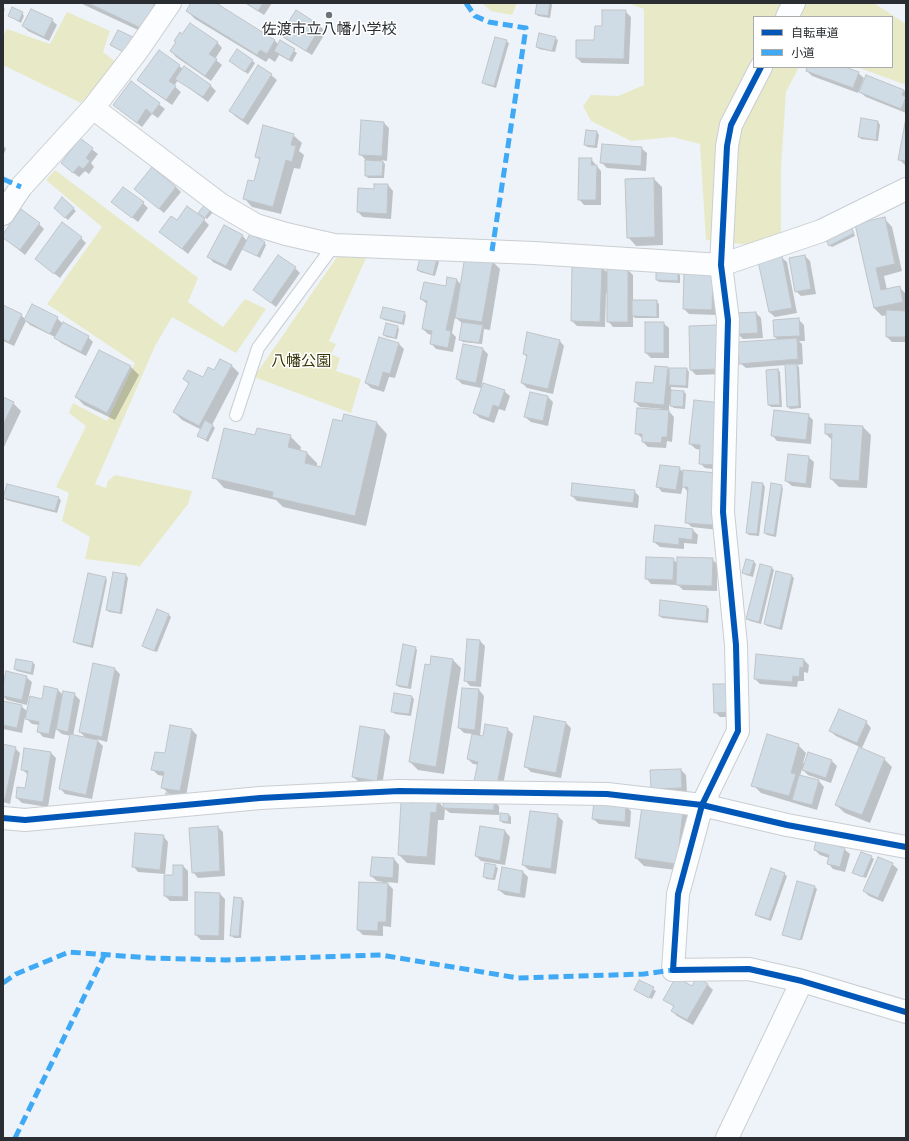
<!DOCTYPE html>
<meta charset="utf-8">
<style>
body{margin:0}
#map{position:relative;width:909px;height:1141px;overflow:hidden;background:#edf3f8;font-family:"Titillium Web","Noto Sans JP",sans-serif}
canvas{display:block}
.frame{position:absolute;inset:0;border:4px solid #2a2e32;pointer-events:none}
.legend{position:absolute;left:753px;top:16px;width:140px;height:52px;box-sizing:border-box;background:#fff;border:1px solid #aaabad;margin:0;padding:5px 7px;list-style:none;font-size:12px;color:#2a2e32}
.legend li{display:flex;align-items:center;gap:8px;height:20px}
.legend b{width:20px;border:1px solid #aaabad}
</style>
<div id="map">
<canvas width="909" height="1141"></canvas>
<div class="frame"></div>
<ul class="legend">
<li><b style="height:5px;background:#0057b8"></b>自転車道</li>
<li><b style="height:5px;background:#3fa9f5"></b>小道</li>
</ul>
</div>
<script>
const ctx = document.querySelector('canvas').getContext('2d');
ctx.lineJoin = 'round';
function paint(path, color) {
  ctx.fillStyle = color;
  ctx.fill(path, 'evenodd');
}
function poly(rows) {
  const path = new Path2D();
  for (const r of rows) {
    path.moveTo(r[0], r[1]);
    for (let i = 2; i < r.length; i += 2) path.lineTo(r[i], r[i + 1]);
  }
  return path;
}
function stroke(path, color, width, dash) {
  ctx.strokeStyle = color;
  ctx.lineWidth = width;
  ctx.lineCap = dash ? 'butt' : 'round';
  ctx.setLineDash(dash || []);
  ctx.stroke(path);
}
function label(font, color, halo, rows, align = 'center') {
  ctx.font = font + ' "Titillium Web","Noto Sans JP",sans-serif';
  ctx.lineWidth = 3;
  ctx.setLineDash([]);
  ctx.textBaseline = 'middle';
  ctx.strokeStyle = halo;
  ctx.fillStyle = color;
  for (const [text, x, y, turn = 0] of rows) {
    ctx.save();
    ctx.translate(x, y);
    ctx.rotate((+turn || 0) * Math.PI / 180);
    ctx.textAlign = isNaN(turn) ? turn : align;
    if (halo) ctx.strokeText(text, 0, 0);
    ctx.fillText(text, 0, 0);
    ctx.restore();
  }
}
paint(poly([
 [482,3,517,3,512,15,491,11],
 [627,3,874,3,906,24,906,85,857,67,892,67,892,17,754,17,754,67,799,67,786,92,781,168,781,233,750,245,706,240,700,144,673,137,631,141,591,121,583,106,591,95,618,96,644,85,644,9],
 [67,12,110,31,103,52,117,63,81,103,3,65,3,36,7,29,50,44],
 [55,170,198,278,188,302,223,327,245,299,266,309,236,353,172,317,155,346,95,484,106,488,108,481,115,475,192,491,188,504,140,566,85,559,90,537,62,521,69,493,56,487,86,426,69,413,73,403,107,421,135,363,47,304,102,227,46,180],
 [339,254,366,258,329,341,336,344,331,354,340,358,336,371,361,379,351,413,254,377]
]), '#e8eac7');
paint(poly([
 [80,3,155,3,163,11,151,36],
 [192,3,214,3,275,41,278,44,280,42,297,53,292,62,279,55,275,62,269,58,266,62,195,19,187,11],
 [245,3,272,3,264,15],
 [538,3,551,3,552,5,550,18,538,16,536,14],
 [3,7,5,9,3,14],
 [625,11,631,17,629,64,582,63,577,58,595,41,603,27],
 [296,12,321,27,326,32,312,55,287,40,281,35],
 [22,13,24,16,21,23,9,16],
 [52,20,57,25,49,41,28,31,23,26],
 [183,35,217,42,222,48,215,59,222,65,211,81,176,57,171,51],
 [555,38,558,40,555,52,539,49,537,47],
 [506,41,509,43,496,88,486,85,484,83],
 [237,50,255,63,248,74,230,61],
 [179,66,183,69,184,67,211,86,216,91,208,102,178,80,174,86,181,92,172,105,144,85,139,80],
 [258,67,271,75,277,80,248,125,235,116,230,111],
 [808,67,842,67,858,73,864,78,858,93,812,76,807,71],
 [131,82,165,109,158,118,152,114,142,127,114,105],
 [904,90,906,93,906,113,866,97,860,92],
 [862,120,878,122,880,125,878,141,861,139,859,136],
 [384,123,389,128,387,161,381,160,385,164,384,178,368,178,366,175,366,160,360,154],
 [906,123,906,166,899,159],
 [597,132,599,135,597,148,587,147,585,144],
 [293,135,302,143,299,151,304,155,300,169,294,168,281,214,252,207,244,198,255,182,261,161,256,157],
 [80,140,98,154,91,163,94,167,89,174,85,171,79,177,67,168],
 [3,145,6,149,3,156],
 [641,148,647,153,646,171,607,168,602,163],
 [591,159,601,171,601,205,584,205,579,199],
 [654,179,662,187,663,245,636,246,628,237],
 [388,185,393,191,391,219,363,217,358,212,375,190],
 [176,187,181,192,164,213,135,189],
 [62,199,76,211,68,220,55,208],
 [113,202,143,203,148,208,138,222],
 [211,209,214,211,207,219,202,215],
 [884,218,892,227,902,271,884,276,887,290,899,287,906,294,906,342,892,342,887,337,887,315,882,316,874,308,856,225],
 [204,220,209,225,188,254,161,232,177,221],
 [39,224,44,229,25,255,3,237,3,236],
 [851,227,855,236,832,247,829,245],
 [242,235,247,241,264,242,266,245,260,258,243,248,231,271,213,262,208,256],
 [81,238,86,243,60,278,36,259],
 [805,256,810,261,816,294,801,296,796,291],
 [781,257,787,262,797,313,775,317,769,312,759,262],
 [437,259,439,262,435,276,420,272,418,270],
 [492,261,500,269,490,330,484,329,482,344,463,342,460,339,463,324,455,317,452,333,456,337,453,352,436,349,431,343,433,335,428,334,423,329,427,304,421,299,446,287,457,280,461,285],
 [601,267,608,273,628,270,633,275,633,301,656,301,659,304,659,318,635,318,633,316,633,327,613,327,608,321,608,293,606,293,605,327,577,326,572,321],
 [295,268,300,273,276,307,254,290],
 [678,273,680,275,680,283,659,282,657,280],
 [713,276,717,315,689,314,684,309],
 [3,307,21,315,25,319,57,318,62,323,88,337,93,342,86,356,61,343,55,337,30,325,26,321,14,346,3,341],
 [404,313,406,315,404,325,384,320,381,318],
 [756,313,761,318,763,338,743,339,738,334],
 [798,319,804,325,805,341,799,341,802,344,803,364,797,365,799,367,801,408,790,409,788,406,786,365,746,368,740,363,778,340,775,337],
 [663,323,669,328,669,358,651,358,646,353],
 [397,327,399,329,397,339,386,337,384,334],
 [723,332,724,374,696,375,691,370],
 [559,340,564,346,553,394,527,388,522,383,528,358,524,354],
 [399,344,404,349,395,378,389,377,384,392,371,388,366,383],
 [483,349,488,354,481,388,462,384,457,379],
 [99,351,131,367,139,375,115,420,84,405,76,397],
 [231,365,239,373,212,425,215,428,208,442,199,436,202,430,182,420,174,412,189,384,184,379,203,379,214,372],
 [667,368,670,371,687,369,689,372,688,388,671,387,671,391,684,392,686,394,685,409,674,408,669,404,669,410,667,409,674,417,672,442,667,441,666,448,648,447,643,442,643,439,636,433,663,411,663,409,640,407,635,402,654,384],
 [778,370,780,372,782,407,771,407,769,405],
 [504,391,510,396,505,411,499,409,494,423,480,418,474,413],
 [548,397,553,402,548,426,531,422,525,417],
 [3,398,13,403,21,411,3,449],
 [695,401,721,470,705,468,700,463,701,450,696,449,690,444],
 [808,415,813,420,811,444,777,441,772,435],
 [343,422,377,423,387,434,366,526,283,507,276,500,224,488,214,477,256,436,290,436,301,447,300,451,307,453,317,463,317,467,322,468],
 [863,427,871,435,867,488,839,487,831,479,833,441,826,434],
 [808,457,814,462,811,488,792,486,786,481],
 [679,468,684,473,718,530,692,527,686,522,688,492,683,486,681,494,662,492,657,486],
 [763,484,765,487,759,536,749,535,747,533],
 [781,486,783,488,776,537,767,535,765,533],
 [634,491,639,496,638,508,577,501,572,496],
 [4,497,58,498,61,500,57,513,6,500],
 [693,530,698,535,697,544,684,543,684,549,660,547,654,542],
 [673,559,678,564,712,559,717,564,717,591,683,590,678,585,651,584,646,578],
 [747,560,754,562,756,564,753,577,746,575,743,572],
 [761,565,772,568,774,570,761,624,750,621,747,619],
 [126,575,128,578,122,614,109,612,107,610],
 [792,576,794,578,782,630,767,626,765,624],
 [105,578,107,580,93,648,77,644,75,642],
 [707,607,709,609,708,623,662,618,660,616],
 [157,610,169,615,171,617,157,652,145,648,143,645],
 [480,641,485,646,481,687,470,686,465,680],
 [415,647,417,650,411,689,399,687,397,685],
 [17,660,33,663,35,665,33,675,17,671,15,669],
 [453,660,461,668,444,774,418,770,410,762,431,666],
 [804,660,809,665,808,673,804,672,804,681,798,681,797,687,760,684,755,679],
 [115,669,120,674,107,742,96,739,103,746,92,799,65,794,60,788,71,736,62,734,56,729,54,739,43,737,38,731,39,725,32,724,25,717,22,733,3,729,3,702,21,706,28,712,43,700,45,687,58,690,63,695,74,694,80,700,73,736,87,739,80,732],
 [26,677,32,682,27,705,7,700,3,696,3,690],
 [714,685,734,717,720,717,715,712],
 [463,689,479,690,484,696,480,736,484,737,507,729,513,734,502,790,479,765,473,764,468,759,473,734,464,733,459,728],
 [412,697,414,699,411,716,395,714,392,711],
 [866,722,871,728,862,748,836,736,830,731],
 [566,723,571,728,561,778,531,772,525,766],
 [171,726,192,730,197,735,186,796,169,794,162,787,164,776,158,775,153,770,165,755],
 [361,727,385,731,390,736,382,786,359,782,353,777],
 [3,745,15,748,20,753,10,804,3,802],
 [798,745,806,753,803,763,832,761,837,766,831,783,808,775,802,769,800,776,819,781,824,787,817,810,761,793,753,785],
 [50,752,56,758,48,807,22,803,17,798,26,789,28,775,22,769],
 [884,759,892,767,870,823,845,813,836,805],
 [681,770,686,775,687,793,652,789],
 [437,800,444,808,494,801,499,806,499,815,450,813,445,809,444,820,438,820,435,865,407,863,399,855,414,804],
 [626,806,631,811,630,827,599,824,593,819],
 [683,811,691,819,684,871,644,866,636,858],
 [509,815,511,817,511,824,503,823,501,821],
 [557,815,563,821,556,874,529,870,523,865],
 [218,827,223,832,225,876,198,878,193,872],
 [481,827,505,831,510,837,505,865,481,861,476,856],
 [163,836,168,842,165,876,174,876,183,866,188,871,188,901,170,901,165,896,165,874,138,872,133,866],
 [844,849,850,854,845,872,833,869,828,863,829,858,820,855,815,850],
 [871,857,874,859,866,878,854,873],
 [394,859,399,865,398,883,386,882,393,889,391,927,383,926,383,936,363,935,358,930,383,884,383,882,377,881,371,876],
 [892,864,898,869,883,902,869,896,864,891],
 [495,866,498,868,495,880,486,879,484,876],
 [523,872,528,877,525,898,505,895,499,890],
 [784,874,787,876,771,921,759,917,756,914],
 [815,887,817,889,802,940,784,934,784,936,783,934],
 [220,894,225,899,224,940,201,940,196,935],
 [241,899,244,901,241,938,234,938,231,935],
 [640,982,656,991,652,999,636,990],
 [707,984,713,990,693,1025,677,1016,672,1011,674,1007,665,1000,692,987]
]), '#0003');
const building = poly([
 [88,3,155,3,143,29,88,3],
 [191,3,216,3,275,40,267,54,260,50,257,55,186,11,191,3],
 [246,3,263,3,258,11,246,3],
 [537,3,550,3,548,16,535,14,537,3],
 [12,7,23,12,19,21,8,16,12,7],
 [31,9,53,19,44,37,22,26,31,9],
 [296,10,321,26,306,51,280,35,296,10],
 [602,10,626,10,624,59,576,58,576,40,594,40,595,26,602,26,602,10],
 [190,23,218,42,209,54,217,59,205,76,170,51,176,42,174,41,180,32,182,34,190,23],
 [118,30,135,38,127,54,110,45,118,30],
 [539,33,556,37,552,51,536,47,539,33],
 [495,37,507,40,494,86,482,83,495,37],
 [280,40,295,49,289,60,274,51,280,40],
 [237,49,253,60,245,72,229,61,237,49],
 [159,50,180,65,169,81,176,86,166,100,137,80,159,50],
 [258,65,272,74,243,120,229,111,258,65],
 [184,66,211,85,203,97,175,79,184,66],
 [807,67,845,67,859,72,853,88,806,71,807,67],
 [866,75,904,90,902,95,906,97,901,109,859,92,866,75],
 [131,81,160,103,152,114,146,109,137,123,113,105,131,81],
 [861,118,878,121,876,140,858,137,861,118],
 [906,118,906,161,898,160,906,118],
 [361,120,384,122,382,156,359,155,361,120],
 [263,125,294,134,291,145,296,146,292,162,286,160,273,207,243,199,248,180,254,181,260,158,255,157,263,125],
 [586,130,597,131,595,146,584,145,586,130],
 [80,138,93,148,86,158,90,161,83,169,79,166,73,173,61,163,80,138],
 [602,144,642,147,641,166,600,163,602,144],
 [579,158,592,158,591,165,597,165,596,200,578,200,579,158],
 [365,160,383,161,382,176,365,176,365,160],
 [152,167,176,187,159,209,134,189,152,167],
 [654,178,655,237,627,238,625,179,654,178],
 [374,184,388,184,387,214,357,212,358,188,374,189,374,184],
 [123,187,144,202,132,218,111,202,123,187],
 [62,197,74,208,65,218,54,208,62,197],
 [206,203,212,208,205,218,198,213,206,203],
 [187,206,205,219,182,249,159,232,171,216,177,220,187,206],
 [21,209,40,223,20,250,3,238,3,234,21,209],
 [885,217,895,264,876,268,881,290,900,286,903,302,874,308,855,224,885,217],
 [62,222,82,237,54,274,35,259,62,222],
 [849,223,854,233,829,246,824,236,849,223],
 [224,225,243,235,226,266,207,257,224,225],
 [250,234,265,242,257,256,242,249,250,234],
 [421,254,437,258,433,275,417,270,421,254],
 [278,255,296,267,271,303,253,290,278,255],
 [805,255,811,289,795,292,789,258,805,255],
 [465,256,493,260,482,322,455,318,465,256],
 [782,256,792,308,769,312,758,261,782,256],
 [572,265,602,266,600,322,571,321,572,265],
 [607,269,628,269,628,322,607,322,607,269],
 [656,270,678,272,678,281,656,280,656,270],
 [684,274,713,275,712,310,683,309,684,274],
 [447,277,457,279,446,330,451,331,448,348,430,344,432,331,422,329,427,301,420,299,424,282,446,286,447,277],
 [632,300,657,300,657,317,632,316,632,300],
 [32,304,58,317,50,334,24,320,32,304],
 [3,305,22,314,9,342,3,339,3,305],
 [383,307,405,312,402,323,380,318,383,307],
 [886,310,906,311,906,337,886,337,886,310],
 [756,312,758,333,737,334,735,313,756,312],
 [799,318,800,336,774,337,773,320,799,318],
 [63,322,89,336,81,352,54,338,63,322],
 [462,322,483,325,479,343,459,340,462,322],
 [645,322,664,322,664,353,645,353,645,322],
 [386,323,398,326,395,338,383,335,386,323],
 [718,325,719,369,690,370,689,326,718,325],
 [527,332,560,340,548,389,521,383,527,355,523,354,527,332],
 [379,337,399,343,390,374,383,372,379,387,365,383,379,337],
 [797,338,798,359,739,364,738,342,797,338],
 [463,344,483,348,476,383,456,379,463,344],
 [99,350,131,366,107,413,75,397,99,350],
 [220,359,232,365,199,426,173,412,189,383,183,379,188,370,203,377,208,367,214,370,220,359],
 [785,364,797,364,799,406,787,407,785,364],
 [655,366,668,367,664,405,634,402,636,382,653,383,655,366],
 [669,368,687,368,686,386,669,385,669,368],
 [778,369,780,405,768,405,766,370,778,369],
 [483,383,505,390,499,407,493,405,489,418,473,413,483,383],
 [671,390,684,391,683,407,670,406,671,390],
 [530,392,548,396,543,421,524,417,530,392],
 [3,397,14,402,3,425,3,397],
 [694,400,722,403,716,465,699,464,700,445,689,444,694,400],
 [637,408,669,410,667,437,662,437,661,443,642,442,642,434,635,434,637,408],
 [774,410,809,414,806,440,771,436,774,410],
 [344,414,377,422,355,516,272,497,273,492,212,478,224,428,255,435,257,428,291,435,288,447,307,452,305,463,321,467,333,419,342,421,344,414],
 [205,420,213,425,206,440,197,436,205,420],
 [825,424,863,426,859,481,830,479,832,434,825,434,825,424],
 [788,454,809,456,806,484,785,481,788,454],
 [660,465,680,467,676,490,656,487,660,465],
 [683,470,718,473,713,525,685,523,688,487,682,487,683,470],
 [752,482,763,483,757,534,746,533,752,482],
 [572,483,635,490,633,503,571,496,572,483],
 [771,483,782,485,774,535,764,533,771,483],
 [7,484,59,497,55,511,3,498,7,484],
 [655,525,693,529,692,540,679,538,679,545,653,542,655,525],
 [646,557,674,558,673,580,645,579,646,557],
 [677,557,713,558,712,586,676,585,677,557],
 [746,559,754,561,750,575,742,573,746,559],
 [760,564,772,567,759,622,746,619,760,564],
 [776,571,792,575,780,628,764,624,776,571],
 [113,572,126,574,120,613,106,610,113,572],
 [88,573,106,577,91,646,73,642,88,573],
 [660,600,707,606,706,621,659,616,660,600],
 [157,609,169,614,154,651,142,646,157,609],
 [467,639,480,640,476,682,464,681,467,639],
 [403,644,416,647,408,687,396,685,403,644],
 [756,654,804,659,803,668,800,667,799,677,793,676,792,682,754,679,756,654],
 [431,656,453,659,436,767,409,762,425,664,430,665,431,656],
 [16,659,33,662,31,673,14,669,16,659],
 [93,663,115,668,102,737,79,732,93,663],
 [6,671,27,676,22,700,3,696,3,685,6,671],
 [713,684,729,684,729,712,714,713,713,684],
 [44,686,58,689,49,734,37,732,39,722,25,719,30,696,42,699,44,686],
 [462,688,479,689,475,730,458,728,462,688],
 [63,691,75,693,68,732,56,729,63,691],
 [394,693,412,696,409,714,391,712,394,693],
 [3,701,22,705,17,728,3,725,3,701],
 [839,709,867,721,857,743,829,731,839,709],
 [534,716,566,722,556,773,524,767,534,716],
 [485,724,508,728,497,785,474,781,478,762,467,759,472,734,483,736,485,724],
 [170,725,192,729,180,791,161,788,164,772,151,770,155,752,165,753,170,725],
 [360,726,385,730,377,781,352,777,360,726],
 [70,734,98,740,86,795,59,789,70,734],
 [767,734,799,744,791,773,796,774,789,796,751,786,767,734],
 [3,744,16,747,5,799,3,799,3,744],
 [859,747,885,758,862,815,835,805,859,747],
 [24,748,51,752,43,802,16,798,17,787,25,788,28,771,21,770,24,748],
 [808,752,832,760,826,778,802,770,808,752],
 [681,769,682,788,651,789,650,770,681,769],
 [799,775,819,780,812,805,792,800,799,775],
 [166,793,179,794,178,801,165,800,166,793],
 [413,798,438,799,436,813,431,812,427,857,398,855,401,802,413,803,413,798],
 [444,798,494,800,494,810,443,808,444,798],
 [594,802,626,805,625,822,592,819,594,802],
 [642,806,683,810,677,864,635,858,642,806],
 [530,811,558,814,551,869,522,865,530,811],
 [500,813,509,814,508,822,500,821,500,813],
 [218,826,220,871,192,873,189,828,218,826],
 [480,826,505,830,500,861,475,856,480,826],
 [135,833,164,835,160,870,132,867,135,833],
 [816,840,845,848,840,867,827,864,829,855,814,850,816,840],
 [861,852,872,856,863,877,852,873,861,852],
 [372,857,394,858,393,878,370,876,372,857],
 [878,857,893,863,878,898,863,891,878,857],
 [485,863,496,865,493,879,483,877,485,863],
 [173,865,183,865,183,897,164,896,164,875,173,875,173,865],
 [502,867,523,871,520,894,498,890,502,867],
 [771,868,785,873,769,919,755,915,771,868],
 [797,881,815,886,800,940,782,935,797,881],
 [359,882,388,883,386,922,378,922,378,931,357,930,359,882],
 [195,892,220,893,219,936,195,935,195,892],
 [234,897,242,898,239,936,230,936,234,897],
 [676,977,692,986,697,977,708,984,687,1020,671,1011,674,1006,663,1000,676,977],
 [639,980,654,987,649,998,634,990,639,980]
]);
paint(building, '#d0dce5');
stroke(building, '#c0c4c8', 1);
const service = poly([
 [236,415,258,348,334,245]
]);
const minor = poly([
 [787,17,794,3],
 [761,67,731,125,727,146,721,265,728,320,723,512,736,645,738,731,702,805,678,894,673,970,749,969,802,981,906,1012],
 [93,108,220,204,256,225,286,234,334,245,534,253,721,265,821,231,906,189],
 [3,214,21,187,93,108,137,51,170,3],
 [3,818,25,820,260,798,399,791,607,794,702,805,787,825,906,847],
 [727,1138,802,981]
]);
stroke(service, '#caced2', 14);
stroke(minor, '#caced2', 24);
stroke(service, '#fcfdfe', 12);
stroke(minor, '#fcfdfe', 22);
stroke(poly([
 [466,3,475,16,489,22,526,28,492,251],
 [3,179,21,187],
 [3,983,16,974,69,952,150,958,226,960,381,955,518,978,644,974,673,970],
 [15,1138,104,956]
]), '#3fa9f5', 5, [10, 5]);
stroke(poly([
 [761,67,731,125,727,146,721,265,728,320,723,512,736,645,738,731,702,805,678,894,673,970,749,969,802,981,906,1012],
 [3,818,25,820,260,798,399,791,607,794,702,805,787,825,906,847]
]), '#0057b8', 6);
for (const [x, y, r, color] of [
 [329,15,4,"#6e7377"]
]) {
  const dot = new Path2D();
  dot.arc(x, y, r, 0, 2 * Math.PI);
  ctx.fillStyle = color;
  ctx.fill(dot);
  stroke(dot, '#fff', 1.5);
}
label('15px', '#2a2e32', '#fff', [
 ["佐渡市立八幡小学校",329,30]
]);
label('15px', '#373508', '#fff', [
 ["八幡公園",301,362]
]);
</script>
